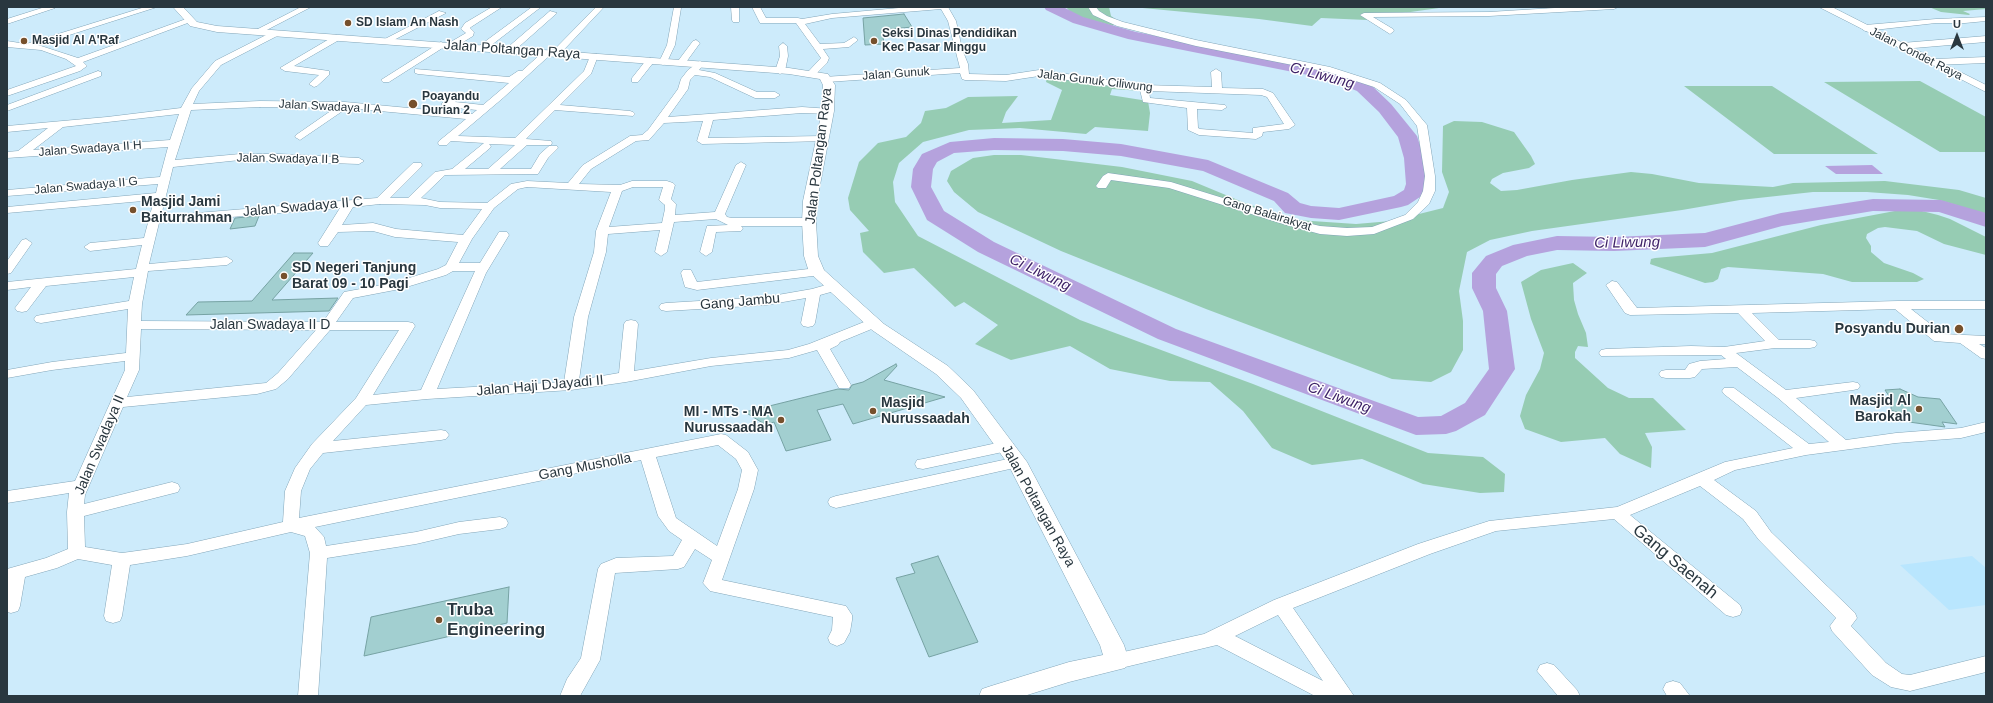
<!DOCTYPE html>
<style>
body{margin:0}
#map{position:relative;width:1993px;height:703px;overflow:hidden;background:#cdebfb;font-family:Helvetica,sans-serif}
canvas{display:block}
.frame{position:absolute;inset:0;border:8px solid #29373f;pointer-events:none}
.north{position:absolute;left:1937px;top:16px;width:40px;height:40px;-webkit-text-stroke:3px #fff;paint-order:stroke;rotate:0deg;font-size:11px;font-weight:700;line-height:16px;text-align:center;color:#29373f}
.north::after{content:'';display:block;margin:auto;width:14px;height:18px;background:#29373f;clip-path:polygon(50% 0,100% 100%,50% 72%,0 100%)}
</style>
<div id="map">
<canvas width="1993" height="703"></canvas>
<div class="frame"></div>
<div class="north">U</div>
</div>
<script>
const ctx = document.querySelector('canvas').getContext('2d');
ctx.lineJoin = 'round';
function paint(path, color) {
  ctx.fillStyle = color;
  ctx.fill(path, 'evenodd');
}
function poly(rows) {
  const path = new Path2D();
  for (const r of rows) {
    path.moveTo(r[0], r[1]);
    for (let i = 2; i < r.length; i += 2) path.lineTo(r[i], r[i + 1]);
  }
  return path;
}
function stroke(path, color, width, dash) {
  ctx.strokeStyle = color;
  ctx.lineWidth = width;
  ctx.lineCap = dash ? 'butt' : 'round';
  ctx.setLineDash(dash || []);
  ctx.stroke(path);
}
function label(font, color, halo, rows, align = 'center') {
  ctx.font = font + ' Helvetica,sans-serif';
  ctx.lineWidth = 3;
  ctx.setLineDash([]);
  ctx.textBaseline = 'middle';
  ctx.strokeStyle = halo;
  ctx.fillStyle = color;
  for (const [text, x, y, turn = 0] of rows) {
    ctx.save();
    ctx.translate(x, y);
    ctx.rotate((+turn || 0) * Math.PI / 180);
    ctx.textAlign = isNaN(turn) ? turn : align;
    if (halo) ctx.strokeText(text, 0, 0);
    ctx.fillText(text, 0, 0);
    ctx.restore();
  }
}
paint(poly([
 [1972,556,1986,568,1986,605,1949,610,1900,565]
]), '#b9e6fe');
paint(poly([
 [1066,7,1109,7,1111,16,1117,20,1113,26,1073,15],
 [1132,7,1446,7,1375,17,1367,20,1321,18,1312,26,1259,19],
 [1929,7,1986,7,1986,9,1963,11,1970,14,1969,15,1941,12],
 [1059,77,1142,88,1143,91,1112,89,1110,95,1148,101,1150,113,1148,131,1095,127,1086,134,1020,128,969,130,923,142,899,163,893,182,895,202,918,236,1080,320,1253,384,1428,453,1483,457,1505,474,1504,492,1480,493,1423,484,1362,459,1312,465,1272,448,1243,411,1210,382,1170,381,1110,369,1070,346,1011,360,975,344,998,325,964,302,955,307,914,268,884,273,863,252,860,233,869,231,850,210,848,198,859,162,878,143,906,137,921,123,925,111,946,108,968,97,1018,96,1006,112,1002,123,1051,120,1062,90,1046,82,1047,78],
 [1920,81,1986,117,1986,152,1940,152,1824,82],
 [1684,86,1772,86,1878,154,1774,154],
 [1454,121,1482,122,1514,132,1531,156,1535,164,1529,168,1503,173,1492,179,1490,183,1501,191,1517,190,1572,180,1631,172,1652,174,1699,183,1773,187,1793,183,1885,181,1959,190,1986,198,1986,214,1939,200,1908,195,1867,192,1813,192,1740,200,1682,210,1532,231,1490,240,1467,252,1459,291,1463,321,1463,350,1451,372,1431,382,1392,379,1206,309,1061,251,978,212,954,192,947,181,951,171,973,158,994,155,1021,155,1122,167,1192,181,1245,203,1297,220,1356,224,1391,221,1443,208,1449,192,1442,172,1443,126],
 [1900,210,1922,211,1938,215,1950,219,1986,237,1986,255,1944,244,1917,231,1885,227,1878,228,1867,234,1866,238,1871,246,1871,252,1884,263,1913,273,1924,279,1917,282,1852,282,1823,274,1728,267,1721,269,1718,279,1713,282,1705,283,1650,264,1651,259,1655,258,1712,253,1821,225],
 [1573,263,1587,273,1573,283,1574,300,1578,314,1586,333,1588,347,1578,346,1575,352,1575,358,1608,388,1629,398,1653,398,1686,430,1645,433,1652,447,1651,468,1620,454,1605,438,1561,442,1525,429,1520,416,1526,395,1540,369,1544,353,1531,319,1521,282,1541,270]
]), '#96ccb3');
paint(poly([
 [1872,165,1883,174,1836,174,1825,166]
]), '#b5a2dd');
paint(poly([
 [1044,7,1063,7,1083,17,1136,32,1333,70,1369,83,1391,104,1417,136,1424,158,1426,184,1423,193,1420,197,1408,205,1401,207,1339,220,1311,218,1285,213,1274,201,1203,171,1121,156,1063,151,994,150,954,153,937,162,933,169,931,187,944,211,994,242,1176,329,1418,417,1441,416,1465,403,1489,369,1483,311,1472,288,1472,273,1486,256,1513,245,1557,236,1614,237,1705,233,1781,213,1873,199,1941,200,1986,213,1986,227,1939,212,1873,211,1782,226,1705,247,1614,251,1557,250,1527,256,1502,266,1496,274,1496,288,1507,311,1515,369,1485,415,1456,431,1446,434,1416,435,1158,339,978,252,927,220,911,187,913,169,922,154,950,142,994,138,1063,139,1121,144,1208,160,1288,193,1300,203,1311,206,1339,208,1394,196,1404,190,1406,184,1404,158,1398,137,1379,112,1357,91,1328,79,1128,39,1073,23,1046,10,1044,7]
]), '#b5a2dd');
const building = poly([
 [904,14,912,27,882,30,884,44,865,45,863,18,904,14],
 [259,216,255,226,230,229,235,218,259,216],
 [294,253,313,253,272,300,338,298,329,311,186,315,198,302,252,301,294,253],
 [896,364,897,366,884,380,945,397,853,424,843,404,817,410,831,440,786,451,774,422,766,425,745,412,838,389,849,390,852,385,863,382,896,364],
 [1900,389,1918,397,1940,399,1957,424,1942,422,1945,427,1909,422,1899,413,1891,410,1891,399,1885,390,1900,389],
 [938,556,978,642,929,657,896,578,915,573,911,564,938,556],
 [509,587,507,623,364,656,371,617,509,587]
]);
paint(building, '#a2cfd0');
stroke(building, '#76a2a3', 1);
const minor = poly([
 [45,7,55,8,7,24,7,19,45,7],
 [145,7,157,7,38,45,78,58,186,19,192,19,193,21,83,62,87,66,80,71,7,96,7,90,76,66,66,59,41,50,7,47,7,41,26,44,145,7],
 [301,7,311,7,259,34,253,34,252,32,301,7],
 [492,7,502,7,471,27,470,28,474,32,473,36,455,47,449,47,449,43,466,33,461,29,465,23,492,7],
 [532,7,541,7,485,50,479,50,479,46,532,7],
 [596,7,604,7,559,55,553,55,553,51,596,7],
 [674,7,681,8,675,45,667,62,663,65,659,62,667,45,674,7],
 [731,7,739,7,739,22,733,22,732,20,731,7],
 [752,7,760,7,766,18,798,18,802,19,832,14,910,7,948,7,956,21,962,49,968,64,969,74,1006,75,1039,70,1144,85,1212,87,1211,72,1216,69,1221,72,1222,88,1263,89,1273,93,1295,125,1289,129,1263,132,1262,136,1256,139,1199,135,1188,130,1187,108,1143,102,1140,90,1039,76,1006,81,965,80,962,79,960,73,827,82,824,81,824,77,960,68,948,21,941,9,832,18,805,24,820,44,844,43,854,37,858,40,849,47,823,49,829,58,827,63,815,75,812,76,807,73,821,58,796,23,760,23,752,7],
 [1149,91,1261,95,1267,97,1284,124,1253,128,1253,133,1200,129,1198,128,1197,109,1222,110,1227,107,1225,105,1150,98,1149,91],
 [1088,7,1096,7,1099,11,1107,16,1123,22,1196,40,1330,67,1380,83,1406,100,1427,125,1435,176,1435,191,1429,204,1413,219,1374,234,1347,236,1320,234,1283,224,1169,188,1111,180,1106,188,1098,188,1096,186,1103,176,1108,173,1171,182,1291,219,1320,226,1347,228,1372,227,1405,215,1418,202,1423,191,1425,176,1417,126,1400,104,1374,87,1328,72,1196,46,1117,26,1093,15,1088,7],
 [1571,7,1618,7,1614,9,1489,16,1373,17,1393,29,1394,31,1390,34,1360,15,1364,13,1489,12,1571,7],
 [439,11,446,13,388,43,385,44,381,41,439,11],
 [550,11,557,13,513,52,507,52,507,48,550,11],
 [1986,17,1986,21,1965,23,1936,23,1865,31,1861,28,1865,25,1936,19,1986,17],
 [274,31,277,32,277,36,221,65,199,91,193,104,260,101,345,102,472,114,477,110,446,107,441,104,455,95,460,98,455,102,483,105,509,83,418,74,415,73,415,69,509,77,518,71,522,71,544,51,550,51,550,55,503,98,458,136,515,138,584,71,591,54,597,54,598,56,591,74,560,105,630,111,633,112,635,114,633,116,555,110,526,139,551,141,552,143,551,145,527,145,500,169,531,169,540,154,549,146,557,146,558,148,548,158,538,174,445,175,421,198,440,202,487,203,511,184,527,181,568,183,583,165,630,136,642,135,648,130,678,89,681,79,688,70,700,61,704,64,699,70,715,73,757,92,775,92,780,95,775,98,755,98,710,77,695,75,690,80,688,89,668,117,802,107,831,109,833,111,828,114,802,113,713,120,708,138,822,136,827,139,826,141,702,144,697,141,703,121,664,123,649,140,636,141,591,169,579,184,620,185,632,181,667,181,673,183,675,185,671,199,676,204,675,215,715,212,736,165,741,162,746,165,725,214,727,217,732,218,809,218,815,222,809,226,741,226,743,228,741,231,716,232,712,252,706,256,700,252,707,226,728,225,716,219,674,222,667,252,661,256,655,252,660,230,608,234,606,252,588,317,579,380,619,373,624,324,626,321,631,320,636,321,638,324,634,371,711,358,788,350,809,344,869,320,879,320,881,323,879,326,840,342,838,345,830,349,851,385,849,388,839,388,817,350,789,358,711,366,626,382,571,390,427,399,366,405,333,441,441,430,446,431,449,435,446,439,441,440,323,453,310,469,301,491,299,518,721,434,726,435,748,452,758,470,754,489,722,580,846,606,852,615,852,620,850,632,844,643,837,646,830,643,828,638,832,630,833,617,710,591,703,583,712,560,695,549,684,567,678,569,615,573,600,660,580,696,560,696,567,679,581,658,598,569,601,564,616,558,673,556,682,540,669,531,658,516,641,460,315,527,324,537,326,546,416,532,459,522,500,517,506,519,508,523,506,527,500,529,459,534,416,544,327,558,318,696,298,696,310,553,305,536,291,532,187,556,130,565,122,616,120,621,113,623,106,621,104,616,112,565,78,559,57,568,25,577,20,606,18,611,11,613,7,612,7,569,46,558,68,549,67,512,69,493,7,503,7,491,75,481,125,370,125,361,52,370,7,378,7,370,52,362,126,353,128,309,41,323,36,322,34,319,36,316,41,315,129,301,134,277,46,286,27,311,22,312,17,311,15,308,31,287,7,290,7,282,136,269,142,245,90,251,84,247,90,243,144,238,154,200,7,213,7,207,156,193,158,184,7,196,7,190,160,177,168,147,7,158,7,152,18,151,48,128,7,132,7,126,107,117,181,108,192,88,215,61,274,31],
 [260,107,335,108,296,135,295,137,300,140,347,108,466,119,439,141,438,143,439,145,447,145,451,141,484,143,452,169,435,172,408,198,390,198,421,167,422,165,421,163,413,163,377,198,161,216,173,167,240,160,359,164,364,161,359,158,279,154,240,154,175,160,191,110,260,107],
 [179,114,170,140,33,150,63,127,179,114],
 [489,144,515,145,488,169,465,169,490,148,491,146,489,144],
 [527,187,611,192,596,231,594,252,574,317,564,382,437,389,486,273,509,235,507,232,499,232,480,263,459,263,472,239,494,208,518,189,527,187],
 [633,187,663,187,659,200,665,205,665,209,662,223,609,227,622,191,633,187],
 [380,204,425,205,440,208,482,209,463,235,396,229,373,223,342,225,353,207,380,204],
 [340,208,318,243,320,246,328,246,338,232,373,231,395,237,458,242,446,265,438,269,393,283,344,292,323,322,141,321,142,304,148,271,227,265,233,261,227,257,149,264,159,223,340,208],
 [453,271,475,271,421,390,373,395,415,326,413,323,408,322,336,322,353,298,400,289,446,275,453,271],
 [141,329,316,330,278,373,266,383,127,397,139,370,141,329],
 [330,330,399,330,356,398,312,444,295,468,285,491,283,522,187,544,122,553,85,547,84,516,178,492,180,488,178,484,172,482,84,504,85,495,123,407,257,394,276,389,288,379,330,330],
 [718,445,736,459,742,470,738,489,717,546,676,518,656,457,718,445],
 [336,35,340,38,339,40,294,66,329,71,329,75,317,86,314,87,309,84,319,75,285,71,280,68,336,35],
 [1986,36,1986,42,1902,49,1898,46,1902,43,1986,36],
 [696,40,700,43,684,65,678,65,678,61,693,41,696,40],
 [441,42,445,45,444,47,389,82,383,82,381,80,441,42],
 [783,43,787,46,788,56,785,71,780,74,775,71,780,56,779,46,783,43],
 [1986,57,1986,63,1934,65,1930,62,1934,59,1986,57],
 [650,58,653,59,653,63,638,82,632,82,632,78,647,59,650,58],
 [98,71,101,72,101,76,7,111,7,105,98,71],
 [26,239,32,243,11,273,7,274,7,261,22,240,26,239],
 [817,268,821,269,823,272,821,275,697,290,685,287,681,273,683,270,691,270,697,282,817,268],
 [1612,281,1617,282,1637,308,1898,301,1986,301,1986,309,1911,309,1943,334,1986,336,1986,344,1979,344,1986,348,1986,359,1981,358,1960,343,1934,341,1895,309,1752,313,1779,340,1810,340,1815,341,1817,344,1815,347,1810,348,1775,348,1736,353,1786,390,1853,382,1858,383,1860,386,1858,389,1853,390,1796,398,1846,440,1896,433,1961,428,1986,422,1986,432,1961,438,1896,443,1806,455,1735,470,1714,480,1756,511,1771,532,1855,613,1857,618,1851,626,1886,663,1902,674,1910,675,1986,656,1986,672,1910,691,1891,687,1872,675,1832,631,1830,626,1836,618,1759,540,1743,519,1700,486,1630,515,1740,605,1742,610,1740,615,1733,617,1726,615,1614,519,1496,531,1430,554,1293,608,1354,696,1315,696,1217,645,1117,669,1110,667,1107,661,1110,655,1204,634,1274,600,1418,544,1489,521,1617,507,1725,462,1793,448,1724,394,1722,391,1724,388,1734,388,1809,444,1829,442,1778,398,1737,367,1702,369,1695,377,1690,378,1666,378,1661,377,1659,374,1661,371,1666,370,1685,370,1689,364,1700,361,1726,359,1721,355,1601,356,1599,353,1601,350,1606,349,1691,346,1724,347,1765,341,1738,313,1630,315,1625,313,1606,285,1612,281],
 [1278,615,1323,681,1235,636,1278,615],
 [833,283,839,287,838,290,820,295,815,323,813,326,808,327,803,326,801,323,806,298,766,305,666,311,661,310,659,307,661,304,666,303,766,297,812,289,833,283],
 [1006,441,1012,442,1014,446,1012,450,923,469,917,468,915,464,917,460,923,459,1006,441],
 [1017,457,1023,458,1025,462,1023,466,836,508,830,506,828,502,830,498,836,496,1017,457],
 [1547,663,1554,665,1577,690,1580,696,1558,696,1537,671,1540,665,1547,663],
 [1673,681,1680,683,1690,696,1667,696,1663,689,1666,683,1673,681]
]);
const tertiary = poly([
 [173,7,183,7,197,22,217,26,789,68,828,74,835,85,834,111,817,201,816,222,818,256,824,270,884,324,948,366,973,390,1027,462,1124,645,1129,661,1125,668,1069,682,1024,696,979,696,982,689,991,686,1069,662,1103,655,1100,645,1008,464,961,398,936,374,872,330,809,272,804,256,802,222,803,201,822,111,823,85,820,79,789,74,217,32,190,26,173,7],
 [1819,7,1832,7,1986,85,1986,92,1819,7]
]);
stroke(minor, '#82a5b8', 1);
stroke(tertiary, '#82a5b8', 1);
paint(minor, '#fff');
paint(tertiary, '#fff');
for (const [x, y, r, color] of [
 [348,23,4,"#76502c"],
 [24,41,4,"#76502c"],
 [874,41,4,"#76502c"],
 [413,104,5,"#76502c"],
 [133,210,4,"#76502c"],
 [284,276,4,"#76502c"],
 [1959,329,5,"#76502c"],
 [1919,409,4,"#76502c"],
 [873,411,4,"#76502c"],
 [781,420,4,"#76502c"],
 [439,620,4,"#76502c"]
]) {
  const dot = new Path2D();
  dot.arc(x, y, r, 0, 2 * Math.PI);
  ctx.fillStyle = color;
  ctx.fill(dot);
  stroke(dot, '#fff', 1.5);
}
label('bold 12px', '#29373f', '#fff', [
 ["SD Islam An Nash",356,23],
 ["Seksi Dinas Pendidikan",882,34],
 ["Kec Pasar Minggu",882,48],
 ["Masjid Al A'Raf",32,41],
 ["Poayandu",422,97],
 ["Durian 2",422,111]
], 'left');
label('12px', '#29373f', '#fff', [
 ["Jalan Condet Raya",1916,54,27],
 ["Jalan Gunuk",896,74,-4],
 ["Jalan Gunuk Ciliwung",1095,81,7],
 ["Jalan Swadaya II A",330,107,3],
 ["Jalan Swadaya II H",90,149,-4],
 ["Jalan Swadaya II B",288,159,1],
 ["Jalan Swadaya II G",86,186,-5],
 ["Gang Balairakyat",1267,214,17]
]);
label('14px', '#29373f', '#fff', [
 ["Jalan Poltangan Raya",512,50,4],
 ["Jalan Poltangan Raya",819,156,-83],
 ["Jalan Swadaya II C",303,207,-5],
 ["Gang Jambu",740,302,-5],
 ["Jalan Swadaya II D",270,325],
 ["Jalan Haji DJayadi II",540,386,-5],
 ["Jalan Swadaya II",100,445,-67],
 ["Gang Musholla",585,467,-11],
 ["Jalan Poltangan Raya",1038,506,61]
]);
label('bold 14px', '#29373f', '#fff', [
 ["Masjid Jami",141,202],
 ["Baiturrahman",141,218],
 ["SD Negeri Tanjung",292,268],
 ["Barat 09 - 10 Pagi",292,284],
 ["Posyandu Durian",1950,329,"right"],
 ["Masjid Al",1911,401,"right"],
 ["Barokah",1911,417,"right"],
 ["Masjid",881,403],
 ["Nurussaadah",881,419],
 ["MI - MTs - MA",773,412,"right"],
 ["Nurussaadah",773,428,"right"]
], 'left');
label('italic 15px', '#3f2368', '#fff', [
 ["Ci Liwung",1322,76,15],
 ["Ci Liwung",1627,243,-1],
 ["Ci Liwung",1040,273,26],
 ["Ci Liwung",1339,398,20]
]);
label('17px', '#29373f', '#fff', [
 ["Gang Saenah",1675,562,40]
]);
label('bold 17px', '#29373f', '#fff', [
 ["Truba",447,610],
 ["Engineering",447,630]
], 'left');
</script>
